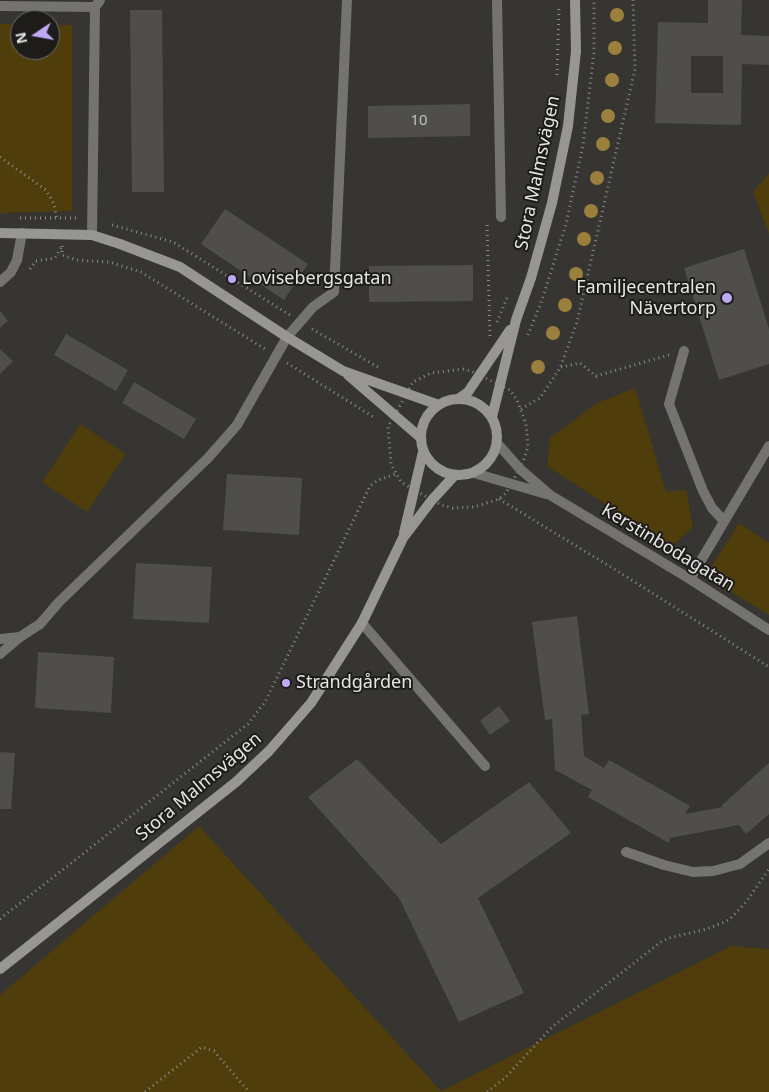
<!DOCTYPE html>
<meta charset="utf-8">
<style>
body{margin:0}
#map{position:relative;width:769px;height:1092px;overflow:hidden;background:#363531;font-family:"Noto Sans",sans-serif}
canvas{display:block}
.north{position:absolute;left:10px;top:10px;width:50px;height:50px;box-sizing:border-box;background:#1d1c1b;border:1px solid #6e6d6b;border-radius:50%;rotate:258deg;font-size:14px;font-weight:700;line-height:20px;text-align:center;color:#e7e6e4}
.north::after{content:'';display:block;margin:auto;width:18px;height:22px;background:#bfa8f4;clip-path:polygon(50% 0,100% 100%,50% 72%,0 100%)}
</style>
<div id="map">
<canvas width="769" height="1092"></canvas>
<div class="north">N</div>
</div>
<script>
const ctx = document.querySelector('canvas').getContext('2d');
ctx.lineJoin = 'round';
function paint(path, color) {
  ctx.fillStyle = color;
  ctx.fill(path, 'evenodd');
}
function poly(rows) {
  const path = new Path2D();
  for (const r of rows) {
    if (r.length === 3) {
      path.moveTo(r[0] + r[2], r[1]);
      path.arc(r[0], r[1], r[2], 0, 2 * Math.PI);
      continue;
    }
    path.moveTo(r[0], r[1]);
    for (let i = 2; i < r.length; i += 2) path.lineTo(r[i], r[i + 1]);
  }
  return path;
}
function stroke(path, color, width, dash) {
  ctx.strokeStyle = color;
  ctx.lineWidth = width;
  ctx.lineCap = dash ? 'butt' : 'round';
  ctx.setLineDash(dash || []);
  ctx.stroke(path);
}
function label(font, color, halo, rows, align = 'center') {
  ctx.font = font + ' "Noto Sans",sans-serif';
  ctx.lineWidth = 4;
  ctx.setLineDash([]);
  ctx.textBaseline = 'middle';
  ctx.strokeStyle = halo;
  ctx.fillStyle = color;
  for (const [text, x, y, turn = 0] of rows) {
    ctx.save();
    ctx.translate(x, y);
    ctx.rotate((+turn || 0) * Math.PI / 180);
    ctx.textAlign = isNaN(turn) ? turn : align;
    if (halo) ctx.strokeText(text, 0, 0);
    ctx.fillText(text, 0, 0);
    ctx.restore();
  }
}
paint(poly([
 [0,24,20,24,20,50,50,50,50,25,72,25,72,211,0,213],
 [769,173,769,234,753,192],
 [635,388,666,492,686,490,693,527,671,547,547,466,550,438,597,403],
 [80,424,126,454,87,512,42,482],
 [739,523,769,543,769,615,705,576],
 [199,826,441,1091,731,946,769,949,769,1092,0,1092,0,995]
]), '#4f3d0c');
paint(poly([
 [708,0,742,0,741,35,769,36,769,65,742,64,741,125,655,123,658,22,708,23],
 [691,56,723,56,723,93,691,93],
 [130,10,162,10,164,192,132,192],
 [470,104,470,136,368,138,368,106],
 [225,209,308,264,284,300,201,244],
 [744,249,769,329,769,364,719,380,684,268],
 [473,265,473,301,369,302,369,266],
 [0,311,8,321,0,328],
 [66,334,128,370,116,391,54,355],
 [0,349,13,361,0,374],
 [134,382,196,419,184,439,122,403],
 [227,474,302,478,299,535,223,530],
 [136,563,212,567,209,623,133,619],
 [577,616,589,714,581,715,584,756,604,768,609,760,690,806,685,814,723,807,721,806,769,763,769,814,746,834,739,825,670,838,669,843,588,797,592,790,555,770,552,719,545,720,532,622],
 [38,652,114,657,111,713,35,708],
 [499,706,510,721,490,735,480,721],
 [0,752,15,753,11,809,0,809],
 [357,759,441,844,529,782,571,833,478,898,524,993,459,1022,399,898,308,797]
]), '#4f4e4a');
stroke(poly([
 [557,75,559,7],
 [551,130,553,116],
 [0,157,46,190,54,204,57,221],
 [20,218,79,218],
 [112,225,173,242,290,315],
 [62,246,62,255,77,260,109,262,141,272,265,349],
 [30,269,36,261,55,258,61,248],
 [497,322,507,298],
 [312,329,378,367],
 [528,335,542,300,566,224,583,145,594,52,594,0],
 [490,336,487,225,490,223],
 [287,363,375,418],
 [561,367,580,363,596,376,669,355],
 [463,369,471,371,510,390,517,400,526,424,528,447,523,462,506,493,499,499,474,507,453,508,441,505,401,482,391,464,388,427,413,382,431,373,463,369],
 [521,409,540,398,560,368,577,322,635,69,633,0],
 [499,499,619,572,769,667],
 [0,919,248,724,265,702,370,486,378,480,396,474],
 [145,1092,202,1047,214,1051,249,1092],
 [487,1092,505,1078,552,1027,661,942,669,938,707,929,729,920,746,902,769,869]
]), '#8c8b88', 3, [1, 4]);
stroke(poly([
 [497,0,501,217],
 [684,351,669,404,703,491,712,508,723,520],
 [690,579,769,446],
 [0,639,20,637,40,624,59,602,208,458,237,425,287,337,313,307,334,292,347,0],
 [0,654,20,637],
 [626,852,664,865,693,872,713,871,740,864,769,843]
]), '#747372', 10);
stroke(poly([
 [0,6,95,7],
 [92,235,95,7,100,0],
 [0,282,11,272,17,260,22,233],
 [497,443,520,469,550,495,690,579,769,630],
 [474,473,546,494],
 [362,623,485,766]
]), '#747372', 10);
stroke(poly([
 [0,233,92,235,120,244,180,267,287,337,343,371,439,405],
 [348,375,421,438],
 [459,437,38],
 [458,399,468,392,510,330],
 [492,417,516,320,531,278,552,203,568,126,576,51,575,0],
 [404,533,423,452],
 [0,969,236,782,269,751,311,703,362,623,403,538,432,500,454,476]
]), '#979693', 10);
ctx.fillStyle = '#9a803c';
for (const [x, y] of [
 [617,15],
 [615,48],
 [612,80],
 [608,116],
 [603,144],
 [597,178],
 [591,211],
 [584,239],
 [576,274],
 [565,305],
 [553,333],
 [538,367]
]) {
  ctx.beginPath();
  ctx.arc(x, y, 7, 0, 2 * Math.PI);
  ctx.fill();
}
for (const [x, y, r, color] of [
 [232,279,5,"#bfa8f4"],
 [727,298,6,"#bfa8f4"],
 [286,683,5,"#bfa8f4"]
]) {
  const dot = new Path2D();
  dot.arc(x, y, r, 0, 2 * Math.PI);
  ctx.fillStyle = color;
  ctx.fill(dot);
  stroke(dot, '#1d1c1b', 2);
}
label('15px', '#c1c0be', null, [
 ["10",419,121]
]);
label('18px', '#e7e6e4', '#1d1c1b', [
 ["Stora Malmsvägen",538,173,-78],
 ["Kerstinbodagatan",668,548,31],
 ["Stora Malmsvägen",199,787,-40]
]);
label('18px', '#e7e6e4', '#1d1c1b', [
 ["Lovisebergsgatan",242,279],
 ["Familjecentralen",716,288,"right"],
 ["Nävertorp",716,309,"right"],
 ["Strandgården",296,683]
], 'left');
</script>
